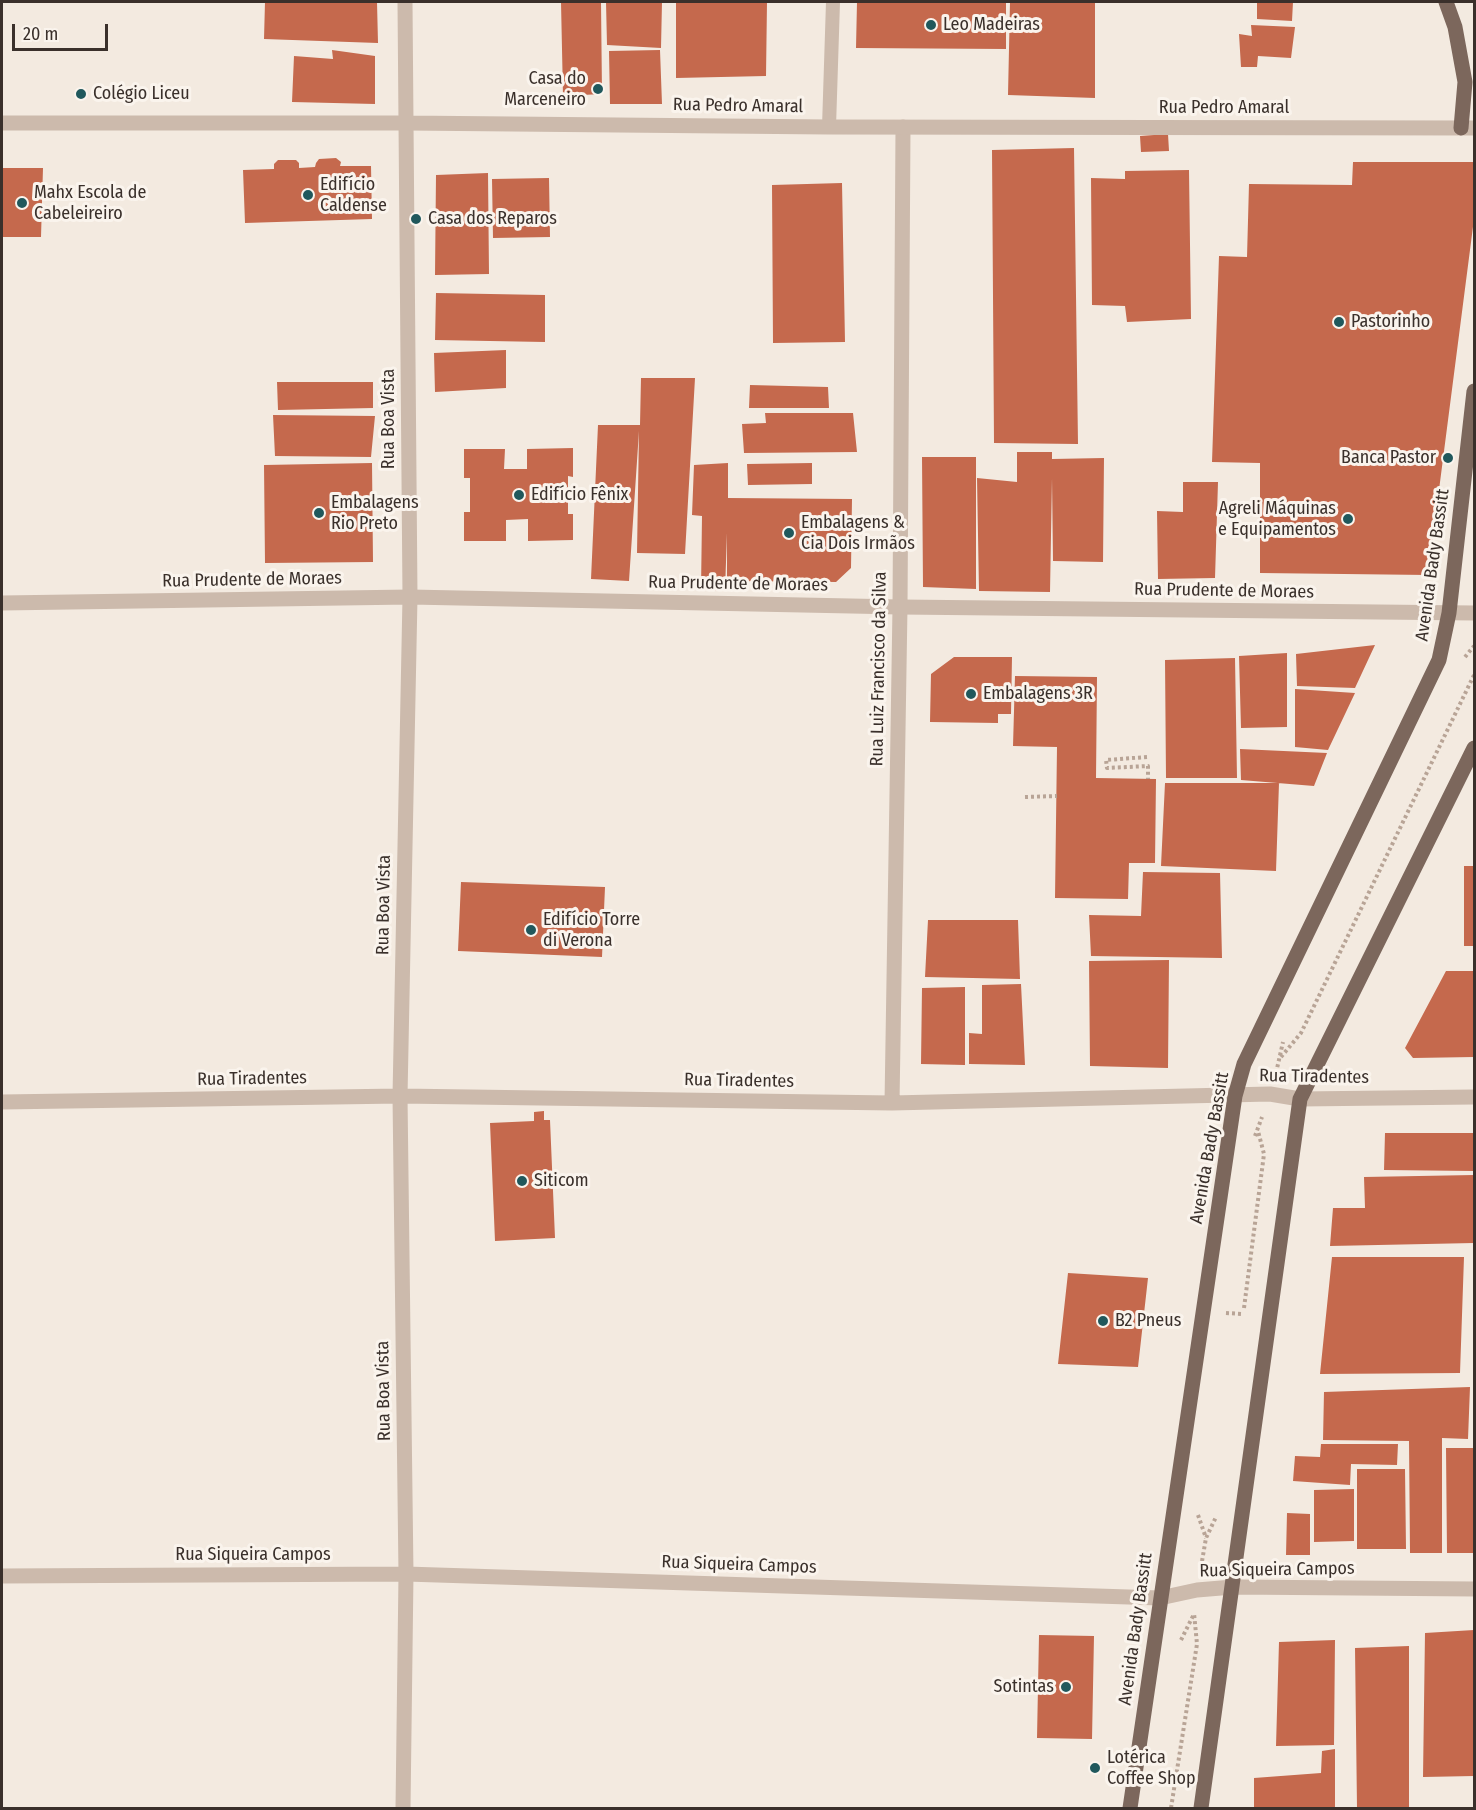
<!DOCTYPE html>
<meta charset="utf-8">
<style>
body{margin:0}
#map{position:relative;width:1476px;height:1810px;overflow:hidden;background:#f3eae0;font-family:"Fira Sans Condensed",sans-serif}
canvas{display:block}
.frame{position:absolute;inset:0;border:3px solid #3a302b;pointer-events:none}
.scale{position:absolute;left:12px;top:24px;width:96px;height:27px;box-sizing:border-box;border:3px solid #3a302b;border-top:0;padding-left:8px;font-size:18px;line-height:21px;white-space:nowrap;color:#3a302b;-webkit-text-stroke:4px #faf4ed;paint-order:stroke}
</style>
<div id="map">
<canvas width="1476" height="1810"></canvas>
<div class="frame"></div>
<div class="scale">20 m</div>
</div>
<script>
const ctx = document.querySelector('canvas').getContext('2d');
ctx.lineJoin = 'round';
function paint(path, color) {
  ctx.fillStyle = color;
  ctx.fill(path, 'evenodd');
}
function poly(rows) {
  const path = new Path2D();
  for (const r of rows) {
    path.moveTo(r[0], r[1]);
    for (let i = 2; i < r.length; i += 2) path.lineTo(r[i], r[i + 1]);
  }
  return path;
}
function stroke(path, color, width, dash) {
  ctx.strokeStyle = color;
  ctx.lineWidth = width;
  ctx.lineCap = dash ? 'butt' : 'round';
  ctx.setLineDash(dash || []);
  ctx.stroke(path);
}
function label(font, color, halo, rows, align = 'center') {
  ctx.font = font + ' "Fira Sans Condensed",sans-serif';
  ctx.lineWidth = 6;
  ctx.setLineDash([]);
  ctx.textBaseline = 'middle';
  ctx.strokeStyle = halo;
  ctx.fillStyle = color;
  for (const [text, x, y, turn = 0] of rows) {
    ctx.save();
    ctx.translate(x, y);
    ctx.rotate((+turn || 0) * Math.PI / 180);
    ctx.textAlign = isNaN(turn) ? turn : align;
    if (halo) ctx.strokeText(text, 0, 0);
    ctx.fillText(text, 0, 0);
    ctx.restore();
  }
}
paint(poly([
 [265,2,377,2,378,43,264,39],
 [561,2,601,2,602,94,563,96],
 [606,2,662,2,661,48,607,45],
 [676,2,767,2,766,76,676,78],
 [857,2,1006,2,1006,49,856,48],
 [1010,2,1095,2,1095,98,1008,95],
 [1257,2,1293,2,1292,21,1257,19],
 [1251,25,1295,27,1291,58,1258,56,1257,67,1241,67,1239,34,1252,36],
 [332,50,375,56,375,104,292,102,294,56,333,59],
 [660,50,662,104,610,104,609,51],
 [1168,134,1169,151,1141,152,1140,136],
 [1074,148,1078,444,994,443,992,150],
 [336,158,341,162,340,166,371,166,372,219,245,223,243,170,274,169,274,164,278,160,296,160,299,163,299,168,315,167,316,163,319,159],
 [1353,162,1474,162,1474,219,1428,575,1260,573,1260,463,1212,462,1219,256,1247,257,1249,184,1352,185],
 [2,168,43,168,41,237,2,237],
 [1189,170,1191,319,1127,322,1125,306,1092,305,1091,178,1125,179,1125,171],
 [488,173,489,274,435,275,436,175],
 [549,178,550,237,493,238,492,179],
 [842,183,845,342,773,343,772,185],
 [436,293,545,295,545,342,435,340],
 [506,350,506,388,435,392,434,353],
 [641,378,695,378,685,554,637,553,639,431,629,581,591,579,598,425,640,425],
 [277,382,373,382,373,408,278,410],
 [750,385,828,387,829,408,749,408],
 [765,413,853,413,857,452,744,453,742,424,766,423],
 [273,415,375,416,371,457,275,456],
 [573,448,573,477,568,476,568,514,573,514,573,540,528,541,528,519,506,520,506,541,464,541,464,512,470,512,470,478,464,478,464,449,505,449,504,469,527,469,527,449],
 [1017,452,1052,452,1052,459,1104,458,1103,562,1053,561,1052,478,1050,592,979,591,977,478,1017,482],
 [922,457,976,457,976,589,923,587],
 [372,463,373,562,265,563,264,465],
 [728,463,728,498,852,499,851,568,836,582,727,581,727,533,725,591,701,590,702,516,692,515,694,465],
 [812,463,812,484,748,485,747,464],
 [1183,482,1218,482,1215,578,1158,579,1157,511,1183,512],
 [1375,645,1355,688,1297,686,1296,654],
 [1287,653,1287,727,1241,728,1239,656],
 [954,657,1012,657,1011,714,998,714,998,723,930,722,931,674],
 [1235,658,1237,778,1166,778,1165,660],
 [1015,676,1097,677,1096,778,1156,779,1155,863,1129,863,1128,899,1055,898,1057,747,1013,746],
 [1295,689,1355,693,1328,750,1295,747],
 [1240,749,1327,753,1314,786,1241,780],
 [1165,783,1279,783,1276,871,1161,866],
 [1464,866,1474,866,1474,946,1464,946],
 [1143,872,1220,873,1222,958,1091,956,1089,915,1141,916],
 [461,882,605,887,602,957,458,951],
 [928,920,1018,920,1020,979,925,977],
 [1169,960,1168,1068,1090,1066,1089,961],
 [1446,971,1474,971,1474,1057,1413,1058,1405,1048],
 [1021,984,1025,1065,969,1064,969,1033,982,1034,982,985],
 [965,987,965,1065,921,1064,922,988],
 [544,1111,544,1120,550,1120,555,1238,495,1241,490,1123,534,1121,534,1112],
 [1385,1133,1474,1133,1474,1171,1384,1170],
 [1474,1175,1474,1243,1330,1246,1333,1208,1365,1208,1364,1177],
 [1332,1257,1464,1257,1460,1373,1320,1374],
 [1068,1273,1148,1278,1138,1367,1058,1364],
 [1470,1387,1468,1439,1442,1438,1442,1553,1410,1553,1409,1441,1323,1440,1324,1392],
 [1321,1444,1398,1444,1397,1465,1351,1464,1350,1485,1293,1481,1295,1456,1320,1457],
 [1446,1448,1474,1448,1474,1553,1447,1553],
 [1357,1469,1405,1469,1406,1549,1357,1549],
 [1354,1489,1354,1541,1314,1542,1314,1490],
 [1287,1513,1310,1514,1310,1555,1286,1555],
 [1474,1630,1474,1776,1423,1777,1425,1633],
 [1039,1635,1094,1636,1092,1739,1037,1738],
 [1335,1640,1334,1745,1276,1746,1279,1642],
 [1409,1646,1409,1808,1357,1808,1355,1648],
 [1335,1749,1335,1808,1254,1808,1254,1778,1321,1773,1322,1751]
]), '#c5694d');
stroke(poly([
 [1465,657,1474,646],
 [1147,757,1106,760,1107,768,1148,766,1148,779],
 [1025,797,1057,796],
 [1281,1057,1301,1033,1474,675],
 [1276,1073,1283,1042],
 [1255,1136,1262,1117],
 [1244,1308,1264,1154,1258,1131],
 [1226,1313,1243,1314],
 [1198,1515,1206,1538],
 [1201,1567,1206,1538,1216,1517],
 [1181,1640,1194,1614],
 [1171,1808,1197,1644,1194,1613]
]), '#b8a496', 4, [3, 3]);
stroke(poly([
 [829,127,833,2]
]), '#ccbaac', 14);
stroke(poly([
 [2,1102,400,1096,892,1103,1270,1094,1300,1099,1474,1097],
 [892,1103,900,607,903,127],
 [2,1576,406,1574,1160,1598,1197,1590,1233,1587,1474,1589],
 [403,1808,406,1574,400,1096,410,597,406,123]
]), '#ccbaac', 15);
stroke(poly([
 [405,2,406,123],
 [2,123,406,123,829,127,1474,128],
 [2,603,410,597,900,607,1474,613]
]), '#ccbaac', 15);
stroke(poly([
 [1446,2,1455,27,1465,82,1461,128],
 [1130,1808,1235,1096,1244,1064,1439,660,1449,613,1474,391],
 [1201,1808,1300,1099,1474,748]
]), '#7c675c', 15);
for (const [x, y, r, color] of [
 [931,25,6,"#20585c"],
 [598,89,6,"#20585c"],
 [81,94,6,"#20585c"],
 [308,195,6,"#20585c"],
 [22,203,6,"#20585c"],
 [416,219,6,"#20585c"],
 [1339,322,6,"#20585c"],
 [1448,458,6,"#20585c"],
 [519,495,6,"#20585c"],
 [319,513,6,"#20585c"],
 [1348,519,6,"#20585c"],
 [789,533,6,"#20585c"],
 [971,694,6,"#20585c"],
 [531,930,6,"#20585c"],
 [522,1181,6,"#20585c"],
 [1103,1321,6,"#20585c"],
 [1066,1687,6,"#20585c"],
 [1095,1768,6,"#20585c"]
]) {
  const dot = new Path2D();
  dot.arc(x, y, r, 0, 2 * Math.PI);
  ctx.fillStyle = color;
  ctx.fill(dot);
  stroke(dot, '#faf4ed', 2);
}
label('18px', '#3a302b', '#faf4ed', [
 ["Leo Madeiras",943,25],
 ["Casa do",586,79,"right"],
 ["Marceneiro",586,100,"right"],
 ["Colégio Liceu",93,94],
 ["Edifício",320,185],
 ["Caldense",320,206],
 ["Mahx Escola de",34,193],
 ["Cabeleireiro",34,214],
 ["Casa dos Reparos",428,219],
 ["Pastorinho",1351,322],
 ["Banca Pastor",1436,458,"right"],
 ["Edifício Fênix",531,495],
 ["Embalagens",331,503],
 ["Rio Preto",331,524],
 ["Agreli Máquinas",1336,509,"right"],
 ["e Equipamentos",1336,530,"right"],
 ["Embalagens &",801,523],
 ["Cia Dois Irmãos",801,544],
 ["Embalagens 3R",983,694],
 ["Edifício Torre",543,920],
 ["di Verona",543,941],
 ["Siticom",534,1181],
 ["B2 Pneus",1115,1321],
 ["Sotintas",1054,1687,"right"],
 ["Lotérica",1107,1758],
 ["Coffee Shop",1107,1779]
], 'left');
label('18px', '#3a302b', '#faf4ed', [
 ["Rua Pedro Amaral",738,106,1],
 ["Rua Pedro Amaral",1224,108],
 ["Rua Boa Vista",389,419,-90],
 ["Avenida Bady Bassitt",1433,565,-82],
 ["Rua Prudente de Moraes",252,580,-1],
 ["Rua Prudente de Moraes",738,584,1],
 ["Rua Prudente de Moraes",1224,591,1],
 ["Rua Luiz Francisco da Silva",879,669,-89],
 ["Rua Boa Vista",384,905,-89],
 ["Rua Tiradentes",1314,1077,1],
 ["Rua Tiradentes",252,1079,-1],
 ["Rua Tiradentes",739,1081,1],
 ["Avenida Bady Bassitt",1210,1148,-80],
 ["Rua Boa Vista",384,1391,-91],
 ["Rua Siqueira Campos",253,1555],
 ["Rua Siqueira Campos",739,1565,2],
 ["Rua Siqueira Campos",1277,1570,-1],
 ["Avenida Bady Bassitt",1136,1629,-82]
]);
</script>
